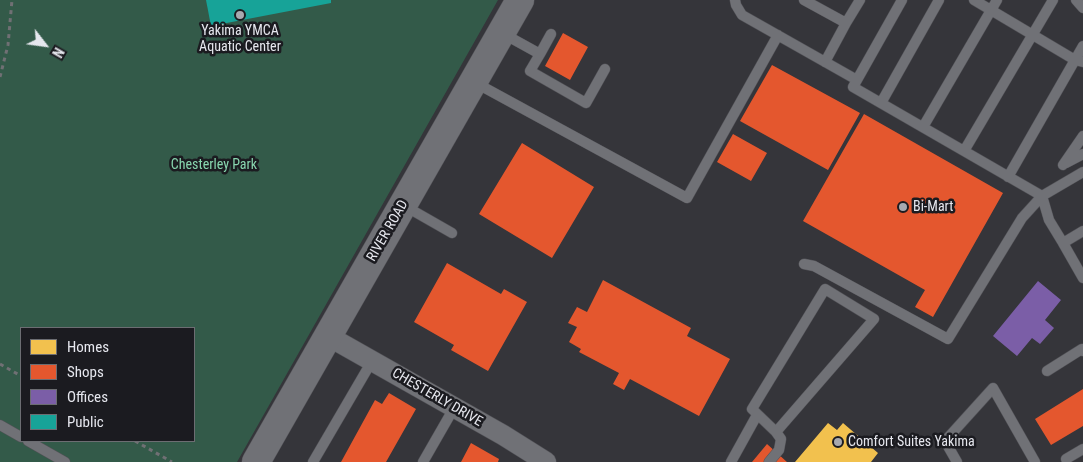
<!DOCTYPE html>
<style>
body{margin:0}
#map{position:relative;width:1083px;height:462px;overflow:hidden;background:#35353a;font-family:"Roboto Condensed",sans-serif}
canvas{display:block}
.legend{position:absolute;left:20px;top:327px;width:175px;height:115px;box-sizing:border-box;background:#1b1b20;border:1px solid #6c6d72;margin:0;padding:6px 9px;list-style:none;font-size:15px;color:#e6e7ee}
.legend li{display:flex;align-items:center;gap:10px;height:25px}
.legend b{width:25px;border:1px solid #6c6d72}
.north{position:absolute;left:20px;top:20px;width:50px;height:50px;-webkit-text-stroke:4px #1b1b20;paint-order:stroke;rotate:120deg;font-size:14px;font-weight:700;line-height:20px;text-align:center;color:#e6e7ee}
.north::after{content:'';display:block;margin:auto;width:18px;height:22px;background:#e6e7ee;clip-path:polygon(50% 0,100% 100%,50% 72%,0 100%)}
</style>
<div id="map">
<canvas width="1083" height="462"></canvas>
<ul class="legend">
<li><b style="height:14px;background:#f2c14e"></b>Homes</li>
<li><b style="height:14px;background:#e4572e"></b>Shops</li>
<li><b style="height:14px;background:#7b5ea7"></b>Offices</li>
<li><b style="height:14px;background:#17a398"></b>Public</li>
</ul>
<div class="north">N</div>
</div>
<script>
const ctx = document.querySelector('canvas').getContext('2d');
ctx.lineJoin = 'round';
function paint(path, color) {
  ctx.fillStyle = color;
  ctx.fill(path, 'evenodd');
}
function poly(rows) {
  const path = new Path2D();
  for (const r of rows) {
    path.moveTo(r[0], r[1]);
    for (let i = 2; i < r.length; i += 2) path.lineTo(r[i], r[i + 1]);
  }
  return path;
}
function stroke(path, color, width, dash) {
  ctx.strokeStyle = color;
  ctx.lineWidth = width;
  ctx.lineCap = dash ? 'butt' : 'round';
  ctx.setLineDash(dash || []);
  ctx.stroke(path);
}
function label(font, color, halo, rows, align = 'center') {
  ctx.font = font + ' "Roboto Condensed",sans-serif';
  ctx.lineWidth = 5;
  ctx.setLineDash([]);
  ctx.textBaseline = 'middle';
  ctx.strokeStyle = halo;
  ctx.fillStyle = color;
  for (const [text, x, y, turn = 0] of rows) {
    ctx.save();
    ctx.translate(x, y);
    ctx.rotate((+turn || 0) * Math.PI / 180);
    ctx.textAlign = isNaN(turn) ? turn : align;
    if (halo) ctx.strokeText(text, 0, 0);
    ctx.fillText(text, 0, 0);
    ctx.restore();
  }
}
paint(poly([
 [0,0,498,0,237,462,0,462],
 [21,328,194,328,194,441,21,441]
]), '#335a49');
paint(poly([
 [828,423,837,430,843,423,878,453,871,462,795,462]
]), '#f2c14e');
paint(poly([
 [563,33,588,47,570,80,545,66],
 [772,65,860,113,828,170,740,121],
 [864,114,1003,193,933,317,915,307,925,290,803,221],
 [733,134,767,153,751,181,717,162],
 [522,143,594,187,552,258,479,214],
 [447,263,501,294,504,289,527,302,488,371,451,350,454,345,414,322],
 [603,280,691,328,687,336,730,359,699,416,630,379,624,390,613,384,619,373,579,352,581,349,569,342,577,327,568,323,577,307,587,312],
 [1083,389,1083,426,1051,445,1035,419],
 [389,393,416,409,386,462,341,462,375,400,382,404],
 [471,443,499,459,498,462,461,462],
 [767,444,787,462,752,462]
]), '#e4572e');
paint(poly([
 [1038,281,1061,300,1045,320,1054,328,1040,344,1032,338,1017,356,993,336]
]), '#7b5ea7');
paint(poly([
 [206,0,331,0,331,3,211,26]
]), '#17a398');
const lane = poly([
 [735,0,736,5,742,15,857,80],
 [804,0,846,23,860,0],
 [902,0,853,87,1042,196,1083,172],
 [974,0,1075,60,1083,62],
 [1076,0,1083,8],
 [502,33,540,54,530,71,586,103,605,69],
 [540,54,551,34],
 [825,62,846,23],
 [474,82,687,198,778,35],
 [881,103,939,0],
 [923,127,997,0],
 [964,151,1053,0],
 [1066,163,1083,154],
 [1063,165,1083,136],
 [1008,177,1083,46],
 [403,205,452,233],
 [1083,231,1063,243,1083,278],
 [804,264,814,266,948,339,1022,218,1042,196,1049,220,1063,243],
 [825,289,874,319,776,432,752,409,825,289],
 [1047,371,1082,349,1083,351],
 [0,425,21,437],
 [28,441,65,462],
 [1066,459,1083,449],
 [313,462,372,361],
 [423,462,454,408],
 [731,462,757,415],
 [769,462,779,450,781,439,776,432],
 [957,462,945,441,993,388,1035,462]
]);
const street = poly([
 [328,336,503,435,546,462]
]);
const secondary = poly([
 [256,462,520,0]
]);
stroke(lane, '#525257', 11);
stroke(street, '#525257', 21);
stroke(secondary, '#525257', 29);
stroke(poly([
 [0,77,8,45,12,0],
 [0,364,21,376],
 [135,441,172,462]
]), '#707074', 3, [4, 4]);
stroke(lane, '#707176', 10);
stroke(street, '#707176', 20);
stroke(secondary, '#707176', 28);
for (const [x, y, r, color] of [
 [240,15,5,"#a8a9af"],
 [903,207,5,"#a8a9af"],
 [838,442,5,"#a8a9af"]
]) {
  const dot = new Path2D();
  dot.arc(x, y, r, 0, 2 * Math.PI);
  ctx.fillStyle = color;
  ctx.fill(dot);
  stroke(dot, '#1b1b20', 2);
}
label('14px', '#e6e7ee', '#1b1b20', [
 ["Yakima YMCA",240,31,"center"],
 ["Aquatic Center",240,47,"center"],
 ["Bi-Mart",913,207],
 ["Comfort Suites Yakima",848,442]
], 'left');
label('14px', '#88d6af', '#1b1b20', [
 ["Chesterley Park",214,165]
]);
label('14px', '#e6e7ee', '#1b1b20', [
 ["RIVER ROAD",388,231,-60],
 ["CHESTERLY DRIVE",437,398,30]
]);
</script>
